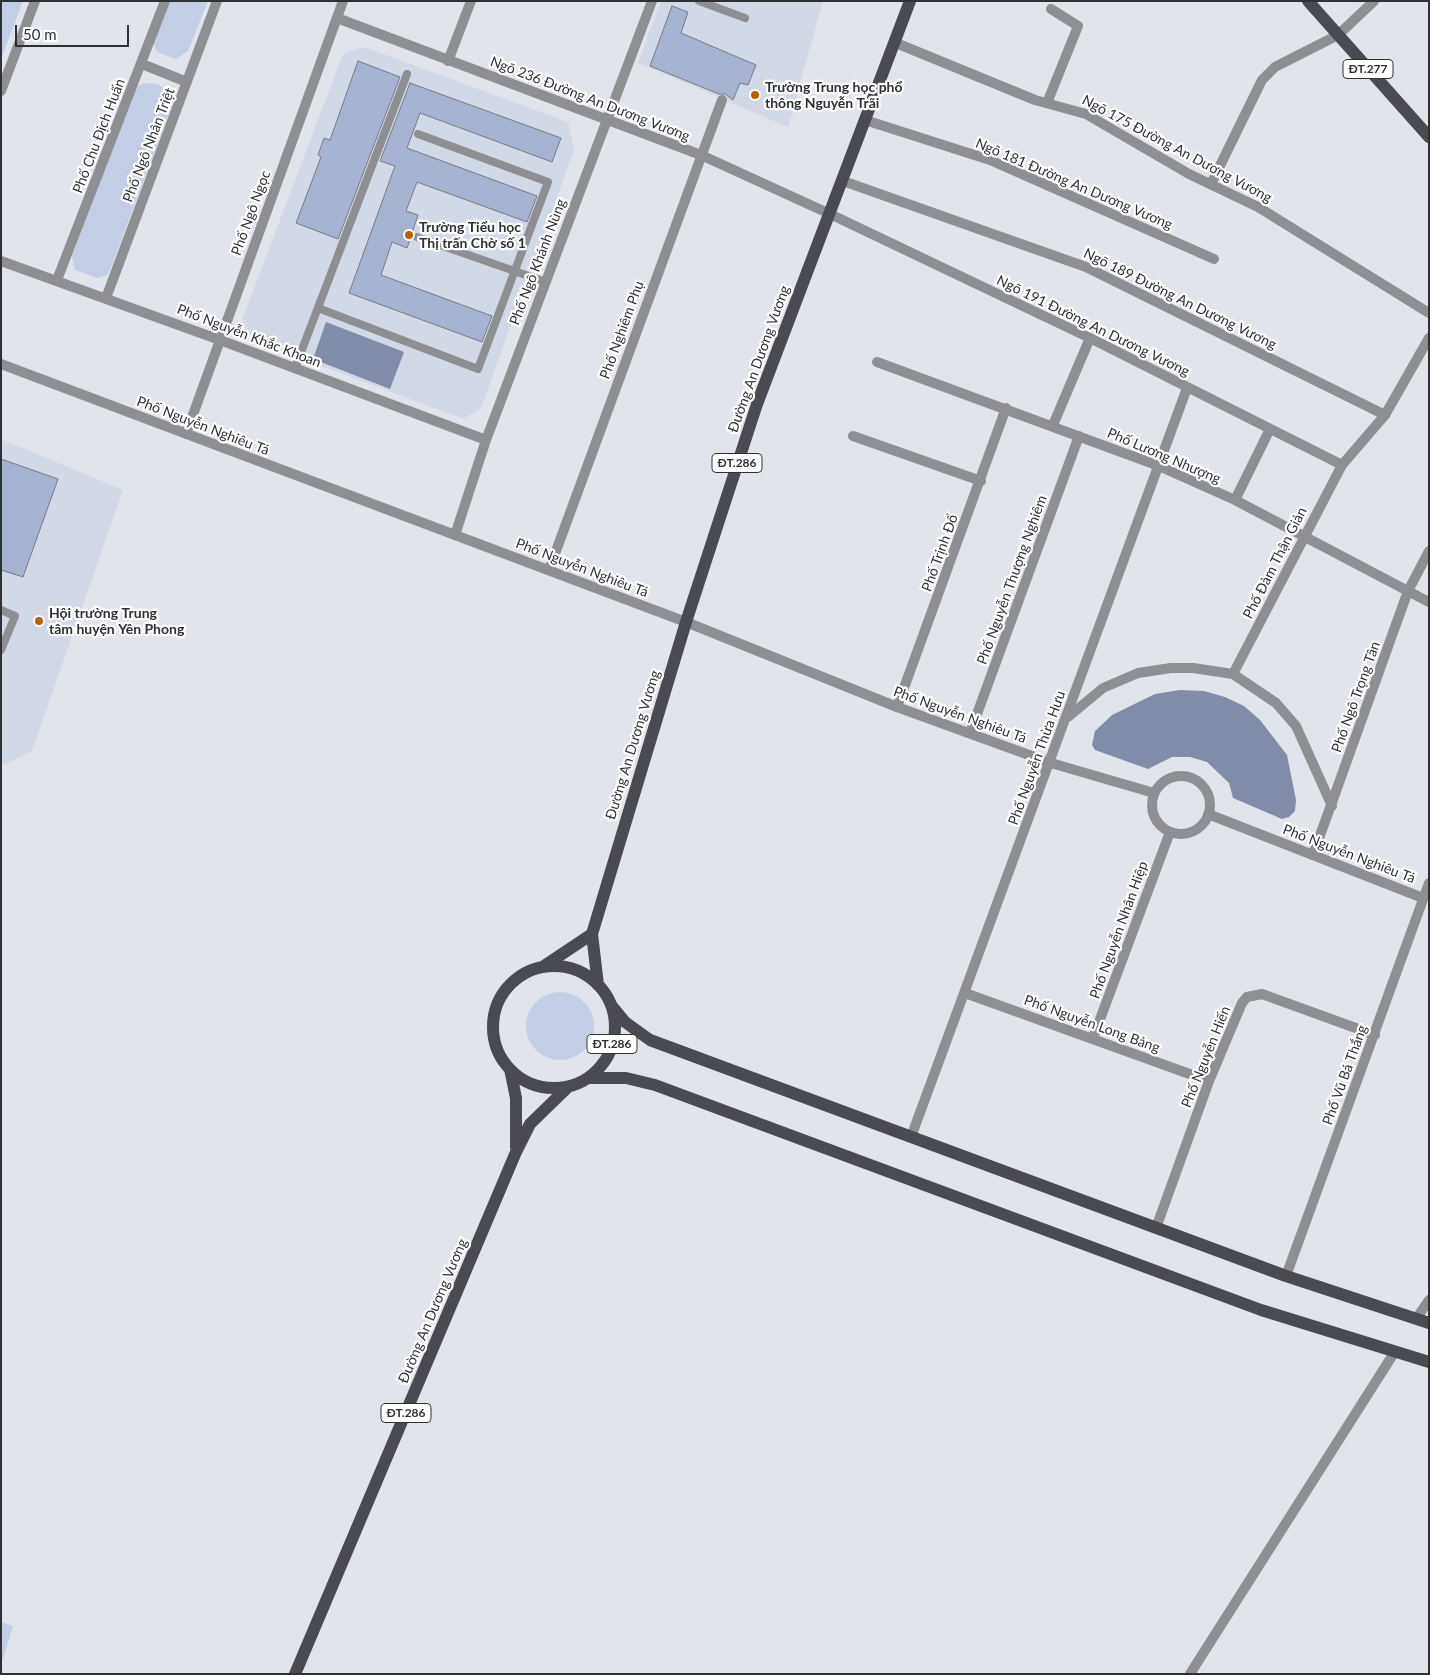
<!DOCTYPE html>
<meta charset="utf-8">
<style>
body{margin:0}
#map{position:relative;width:1430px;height:1675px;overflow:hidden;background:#e1e4eb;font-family:Lato,sans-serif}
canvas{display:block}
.frame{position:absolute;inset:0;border:2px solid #2f3033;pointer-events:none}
.scale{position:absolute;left:15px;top:25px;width:114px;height:22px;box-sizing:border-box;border:2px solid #2f3033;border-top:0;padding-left:6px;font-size:15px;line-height:18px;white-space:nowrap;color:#2f3033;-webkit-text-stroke:4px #fff;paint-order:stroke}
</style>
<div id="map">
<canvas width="1430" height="1675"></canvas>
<div class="frame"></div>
<div class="scale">50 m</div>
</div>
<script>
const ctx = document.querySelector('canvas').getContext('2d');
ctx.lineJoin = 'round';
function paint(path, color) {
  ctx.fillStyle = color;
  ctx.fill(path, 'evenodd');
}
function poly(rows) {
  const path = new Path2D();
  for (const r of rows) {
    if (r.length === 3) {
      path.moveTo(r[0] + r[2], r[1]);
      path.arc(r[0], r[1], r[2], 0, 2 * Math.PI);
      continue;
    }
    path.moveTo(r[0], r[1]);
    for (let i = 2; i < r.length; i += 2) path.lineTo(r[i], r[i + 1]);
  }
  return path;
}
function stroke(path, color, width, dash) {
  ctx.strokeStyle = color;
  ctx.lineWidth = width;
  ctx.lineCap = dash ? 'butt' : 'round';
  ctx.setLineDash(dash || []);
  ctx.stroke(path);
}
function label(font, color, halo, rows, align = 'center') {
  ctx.font = font + ' Lato,sans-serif';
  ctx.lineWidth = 4.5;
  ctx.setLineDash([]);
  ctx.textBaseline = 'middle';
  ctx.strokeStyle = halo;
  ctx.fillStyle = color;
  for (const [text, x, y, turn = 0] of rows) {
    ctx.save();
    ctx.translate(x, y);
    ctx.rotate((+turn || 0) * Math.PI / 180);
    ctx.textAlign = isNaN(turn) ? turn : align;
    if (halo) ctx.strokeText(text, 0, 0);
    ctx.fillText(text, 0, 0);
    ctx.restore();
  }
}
paint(poly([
 [661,1,823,1,788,127,638,63],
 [364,47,568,122,574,150,481,408,464,419,251,340,242,320,343,54],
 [1,439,123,490,32,751,6,764,1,763]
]), '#d2d9e6');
paint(poly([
 [1,1,23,1,1,59],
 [168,1,208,1,188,51,176,59,157,52,153,43],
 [143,83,157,84,167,90,172,105,110,270,107,275,98,278,75,270,72,256,135,88],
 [560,1026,34],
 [1,1622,13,1626,1,1665]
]), '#c3cee5');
paint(poly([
 [326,322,404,352,390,389,313,359],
 [1180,690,1204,691,1225,697,1244,706,1260,720,1287,755,1296,800,1295,811,1289,817,1282,819,1233,798,1229,783,1207,762,1190,757,1172,757,1148,769,1095,750,1092,745,1095,731,1112,715,1155,694]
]), '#808ca8');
const building = poly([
 [672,6,688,12,681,33,756,65,748,85,740,83,733,100,725,94,719,94,650,66,672,6],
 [358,61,400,77,338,239,296,223,321,157,318,155,324,138,330,140,358,61],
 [410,83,561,138,552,162,420,113,407,148,537,196,527,222,417,182,406,211,418,215,407,248,392,242,381,275,492,316,482,342,349,293,395,166,380,161,410,83],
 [1,459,58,479,23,577,1,570,1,459]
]);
paint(building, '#a6b3d0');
stroke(building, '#777a80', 1);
stroke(poly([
 [699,1,745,18],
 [417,237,546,282],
 [318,308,478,369,548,182,418,134],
 [295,368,407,74],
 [1,610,15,616,1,650]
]), '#8e8f92', 8);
stroke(poly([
 [337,18,701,155,830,214,1090,338,1342,465],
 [896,43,1035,100,1086,114,1189,174,1258,207,1429,313],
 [448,61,471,1],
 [142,64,187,82],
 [1,91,35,1],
 [1047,103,1078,26,1051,9],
 [865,120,990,160,1214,259],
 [843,181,1086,267,1385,415],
 [1211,184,1262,80,1275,67,1338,35,1374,1],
 [1,261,220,340,486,440],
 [57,280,165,1],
 [106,298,217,1],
 [877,362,1159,466,1235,500,1429,602],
 [1053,425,1090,338],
 [853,436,981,481],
 [1235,500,1270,429],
 [455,535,486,440,652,1],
 [549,570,722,100],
 [897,707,1006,408],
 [1068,717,1103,688,1138,673,1171,668,1193,668,1233,674,1276,703,1296,726,1332,806],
 [970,733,1079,436],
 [1313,855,1408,591,1429,551],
 [965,993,1209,1081],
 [1093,1038,1170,832],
 [911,1137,1187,388],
 [1156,1228,1209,1081,1242,1003,1247,997,1262,994,1375,1035],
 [1286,1276,1429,883]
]), '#8e8f92', 10);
stroke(poly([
 [1,364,686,622,897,707,1051,763,1154,793],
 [186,434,343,1],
 [1233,674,1342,465,1385,415,1429,338],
 [1181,805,29],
 [1208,814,1423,898],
 [1416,1319,1429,1300],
 [1190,1674,1394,1353]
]), '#8e8f92', 10);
stroke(poly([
 [1308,1,1429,137],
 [544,966,592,934],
 [554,1027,61],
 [598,985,592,934,686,622,757,404,910,1],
 [611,1005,625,1022,650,1040,1286,1276,1429,1323],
 [510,1069,516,1098,516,1147],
 [588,1078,626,1078,655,1085,1261,1310,1429,1362],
 [295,1674,516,1152,530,1124,568,1087]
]), '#494b50', 12);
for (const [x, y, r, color] of [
 [755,95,5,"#bb6100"],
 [409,235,5,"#bb6100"],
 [39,621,5,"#bb6100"]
]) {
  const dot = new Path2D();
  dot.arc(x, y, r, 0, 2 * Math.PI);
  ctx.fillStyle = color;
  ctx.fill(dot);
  stroke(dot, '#fff', 2);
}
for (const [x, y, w] of [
 [1368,69,50],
 [737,463,50],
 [612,1044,50],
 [406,1413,50]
]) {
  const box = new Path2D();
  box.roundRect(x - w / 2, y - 9.5, w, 19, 4);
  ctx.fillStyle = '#fff';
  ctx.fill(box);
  stroke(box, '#2f3033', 1);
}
label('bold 12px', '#2f3033', null, [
 ["ĐT.277",1368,69],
 ["ĐT.286",737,463],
 ["ĐT.286",612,1044],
 ["ĐT.286",406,1413]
]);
label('bold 14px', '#2f3033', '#fff', [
 ["Trường Trung học phổ",765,87],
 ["thông Nguyễn Trãi",765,103],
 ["Trường Tiểu học",419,227],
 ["Thị trấn Chờ số 1",419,243],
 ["Hội trường Trung",49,613],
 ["tâm huyện Yên Phong",49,629]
], 'left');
label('14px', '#2f3033', '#fff', [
 ["Ngõ 236 Đường An Dương Vương",590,99,21],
 ["Phố Chu Địch Huấn",99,136,-69],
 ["Phố Ngô Nhân Triệt",149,145,-69],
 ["Ngõ 175 Đường An Dương Vương",1177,149,28],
 ["Ngõ 181 Đường An Dương Vương",1074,184,23],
 ["Phố Ngô Ngọc",251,213,-70],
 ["Phố Ngô Khánh Nùng",538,262,-69],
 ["Ngõ 189 Đường An Dương Vương",1180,299,26],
 ["Ngõ 191 Đường An Dương Vương",1093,326,26],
 ["Phố Nghiêm Phụ",622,330,-70],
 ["Phố Nguyễn Khắc Khoan",249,336,21],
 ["Đường An Dương Vương",759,359,-70],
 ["Phố Nguyễn Nghiêu Tá",203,426,21],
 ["Phố Lương Nhượng",1164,456,23],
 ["Phố Trịnh Đổ",940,553,-70],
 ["Phố Đàm Thận Giản",1275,563,-63],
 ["Phố Nguyễn Nghiêu Tá",582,568,21],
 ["Phố Nguyễn Thượng Nghiêm",1012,580,-70],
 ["Phố Ngô Trọng Tân",1356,697,-70],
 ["Phố Nguyễn Nghiêu Tá",960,715,20],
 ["Đường An Dương Vương",633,745,-73],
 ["Phố Nguyễn Thừa Hưu",1037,758,-70],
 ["Phố Nguyễn Nghiêu Tá",1349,854,21],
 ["Phố Nguyễn Nhân Hiệp",1119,930,-70],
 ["Phố Nguyễn Long Bảng",1092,1024,20],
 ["Phố Nguyễn Hiến",1206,1057,-68],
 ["Phố Vũ Bá Thắng",1345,1075,-70],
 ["Đường An Dương Vương",433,1311,-67]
]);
</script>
